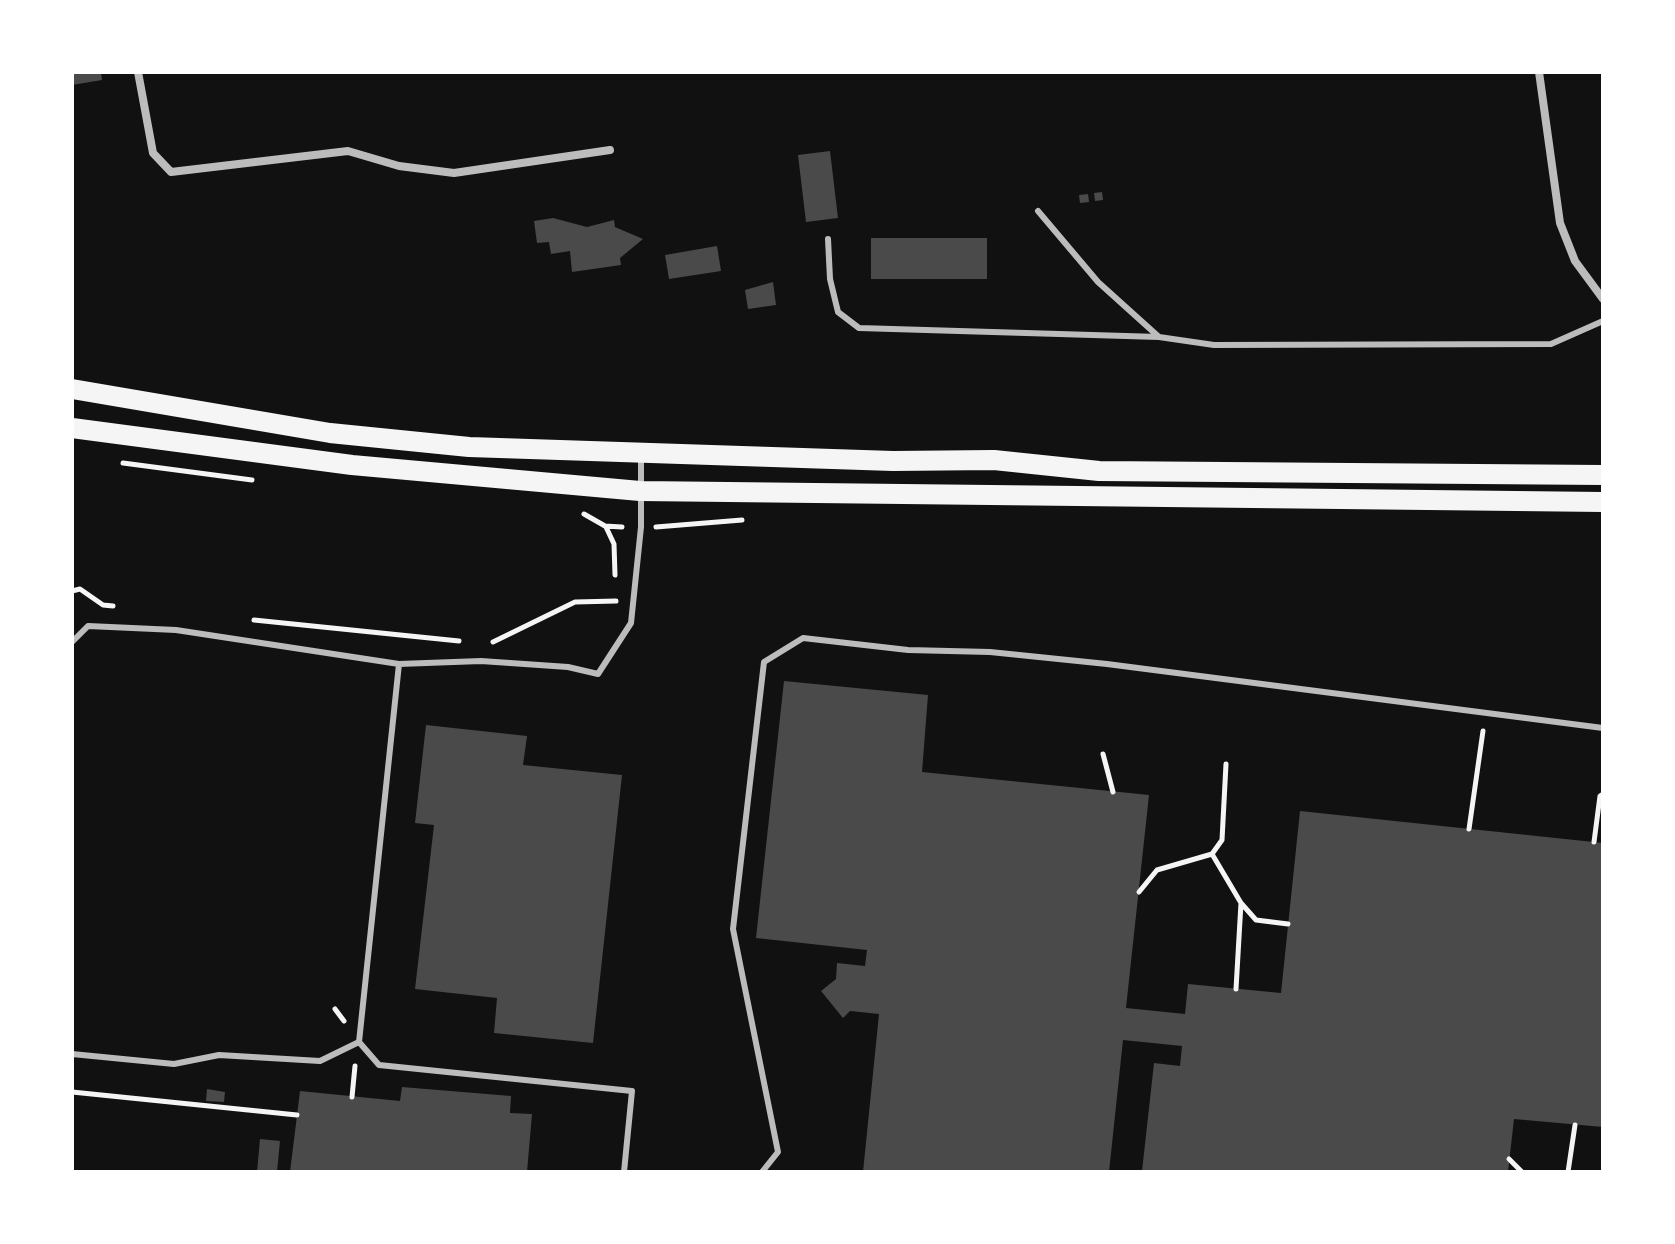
<!DOCTYPE html>
<style>
body{margin:0}
#map{position:relative;width:1675px;height:1244px;overflow:hidden;background:#111;font-family:"Nunito Sans",sans-serif}
canvas{display:block}
.frame{position:absolute;inset:0;border:74px solid #fff;pointer-events:none}
</style>
<div id="map">
<canvas width="1675" height="1244"></canvas>
<div class="frame"></div>
</div>
<script>
const ctx = document.querySelector('canvas').getContext('2d');
ctx.lineJoin = 'round';
function paint(path, color) {
  ctx.fillStyle = color;
  ctx.fill(path, 'evenodd');
}
function poly(rows) {
  const path = new Path2D();
  for (const r of rows) {
    path.moveTo(r[0], r[1]);
    for (let i = 2; i < r.length; i += 2) path.lineTo(r[i], r[i + 1]);
  }
  return path;
}
function stroke(path, color, width, dash) {
  ctx.strokeStyle = color;
  ctx.lineWidth = width;
  ctx.lineCap = dash ? 'butt' : 'round';
  ctx.setLineDash(dash || []);
  ctx.stroke(path);
}
paint(poly([
 [72,72,101,72,102,80,72,85],
 [830,151,838,218,806,222,798,155],
 [1102,192,1103,200,1095,201,1094,193],
 [1088,194,1089,202,1080,203,1079,195],
 [553,218,587,227,614,220,615,227,643,239,620,258,621,265,572,272,570,251,551,254,549,242,537,243,534,221],
 [871,238,987,238,987,279,871,279],
 [717,246,721,271,669,279,665,255],
 [773,282,776,305,748,309,745,290],
 [784,681,928,695,922,772,1149,795,1126,1008,1185,1014,1188,984,1281,993,1300,811,1603,843,1603,1127,1514,1119,1508,1172,1142,1171,1154,1063,1180,1066,1182,1046,1123,1040,1109,1172,863,1172,879,1014,850,1011,843,1018,821,991,836,979,837,963,865,966,867,950,756,938],
 [426,725,527,736,523,765,622,775,593,1043,494,1033,497,998,415,989,434,825,415,823],
 [402,1087,511,1096,510,1113,532,1114,527,1172,290,1172,300,1091,400,1101],
 [207,1089,225,1092,224,1102,206,1101],
 [260,1139,280,1141,277,1172,257,1172]
]), '#4a4a4a');
stroke(poly([
 [123,463,252,480],
 [584,514,605,526,622,527],
 [606,527,614,544,615,575],
 [656,527,742,520],
 [72,591,80,589,103,605,113,606],
 [254,620,459,641],
 [493,642,575,602,616,601],
 [1103,754,1113,792],
 [1469,829,1483,731],
 [1594,842,1600,796,1603,794],
 [1212,854,1241,903,1256,920,1288,924],
 [1139,892,1157,870,1212,854,1222,840,1226,764],
 [1236,989,1241,903],
 [335,1009,344,1021],
 [72,1092,297,1115],
 [352,1097,355,1066],
 [1509,1159,1522,1172],
 [1568,1172,1575,1125]
]), '#f5f5f5', 5);
stroke(poly([
 [1038,211,1098,282,1159,337,1214,345,1551,344,1603,321],
 [828,239,830,279,838,312,859,328,1159,337],
 [72,642,88,626,176,630,399,664,481,661,568,667,598,674,631,623,641,527,641,458],
 [359,1042,399,664],
 [72,1054,174,1064,219,1055,320,1061,359,1042,379,1065,632,1091,624,1172],
 [762,1172,778,1152,733,929,764,662,803,638,908,650,990,652,1107,664,1603,728]
]), '#bcbcbc', 6);
stroke(poly([
 [138,72,153,153,171,172,348,151,399,166,454,173,610,150],
 [1539,72,1560,223,1575,261,1603,299]
]), '#bcbcbc', 8);
stroke(poly([
 [72,389,330,433,469,447,893,461,994,460,1099,471,1603,475],
 [72,428,352,465,640,491,1603,502]
]), '#f5f5f5', 20);
</script>
